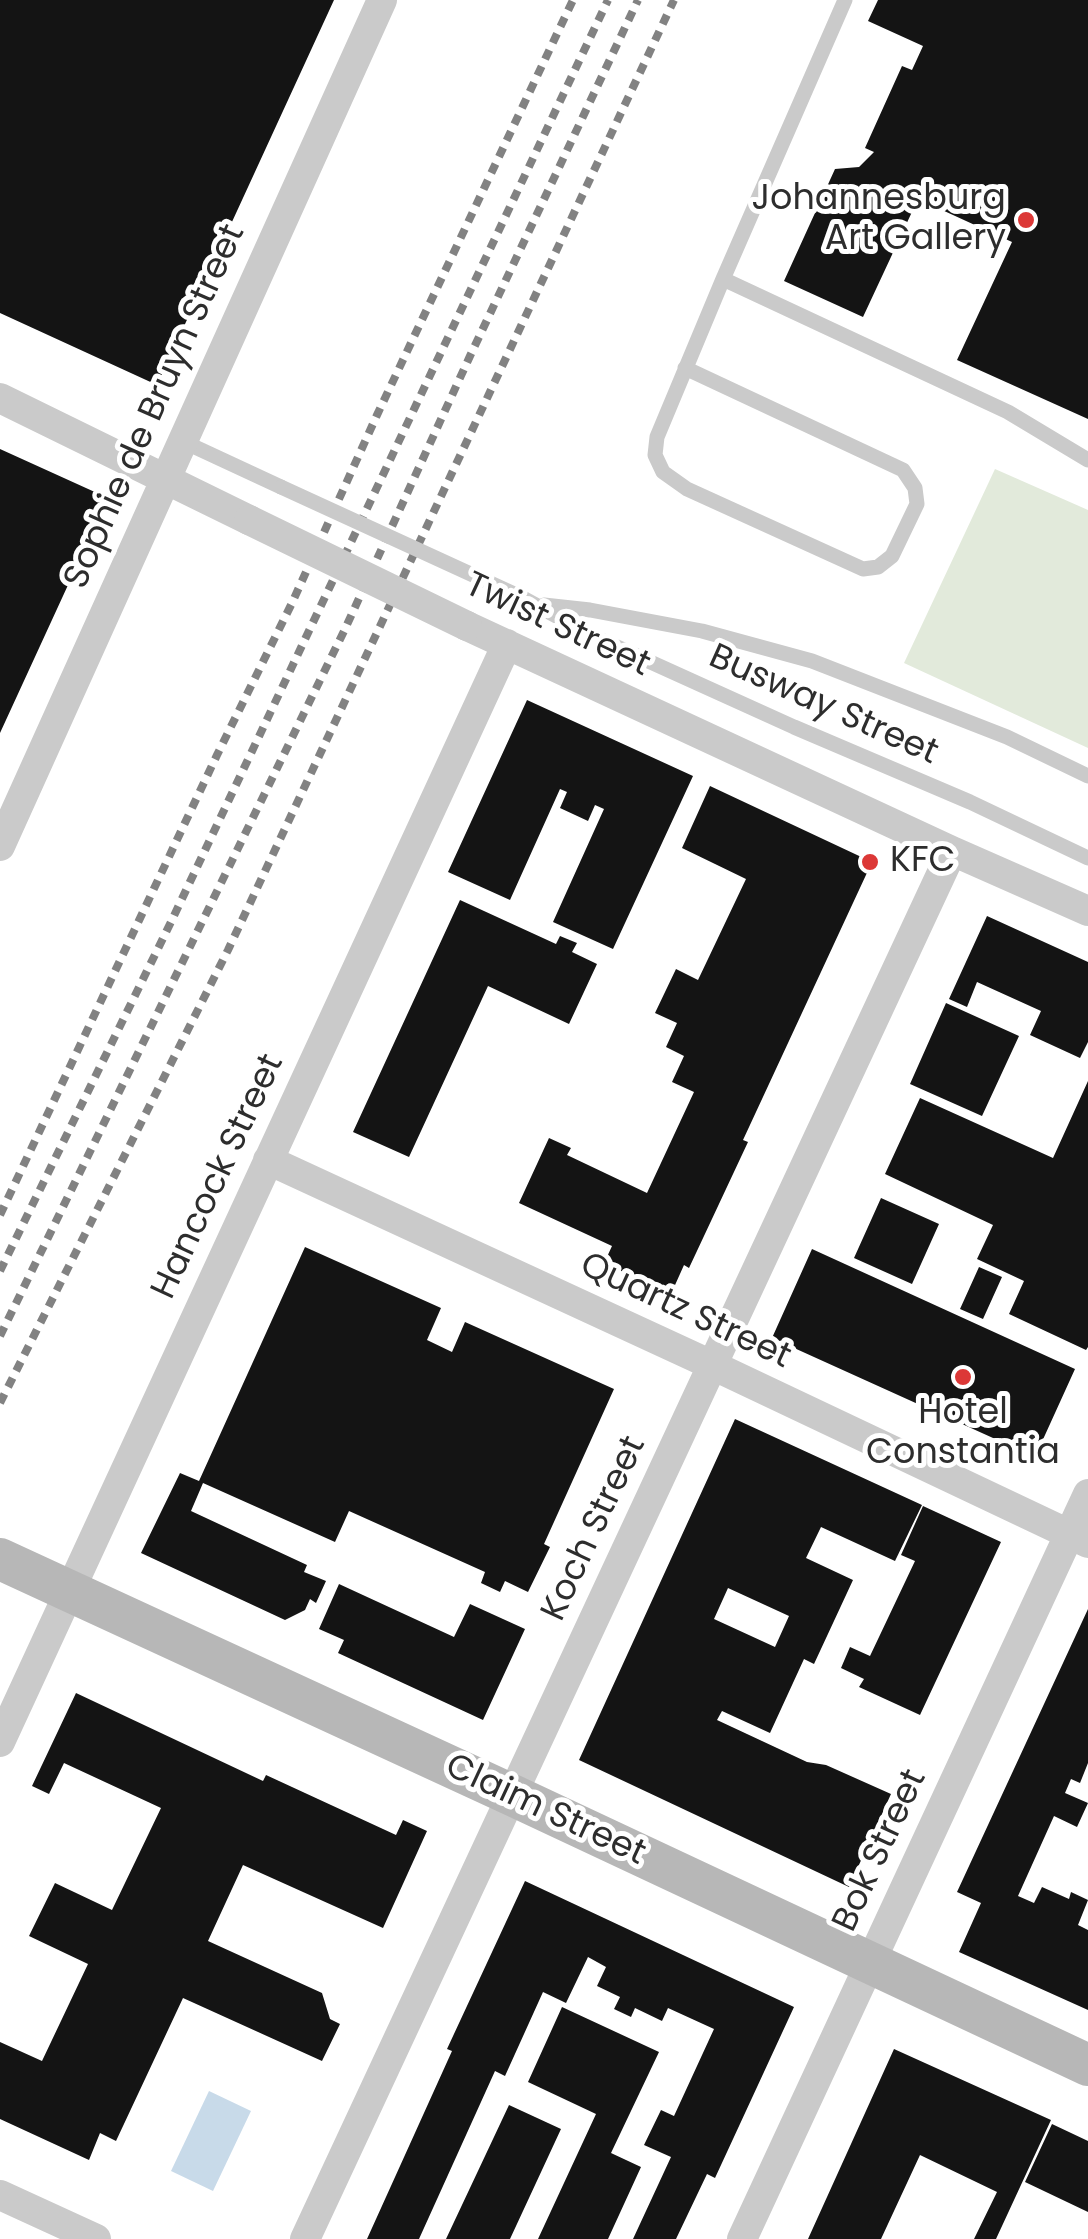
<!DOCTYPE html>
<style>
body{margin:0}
canvas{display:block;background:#fff}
</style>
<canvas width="1088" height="2239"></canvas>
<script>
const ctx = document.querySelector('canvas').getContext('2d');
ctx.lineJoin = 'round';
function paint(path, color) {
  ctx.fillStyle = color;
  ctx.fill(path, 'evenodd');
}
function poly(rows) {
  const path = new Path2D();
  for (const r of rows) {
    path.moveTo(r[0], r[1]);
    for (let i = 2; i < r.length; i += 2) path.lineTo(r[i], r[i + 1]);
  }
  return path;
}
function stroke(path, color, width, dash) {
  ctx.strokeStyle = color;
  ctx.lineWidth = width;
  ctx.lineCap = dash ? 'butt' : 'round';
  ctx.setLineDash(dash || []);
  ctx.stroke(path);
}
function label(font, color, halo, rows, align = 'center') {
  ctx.font = font + ' Poppins,sans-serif';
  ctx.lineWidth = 10;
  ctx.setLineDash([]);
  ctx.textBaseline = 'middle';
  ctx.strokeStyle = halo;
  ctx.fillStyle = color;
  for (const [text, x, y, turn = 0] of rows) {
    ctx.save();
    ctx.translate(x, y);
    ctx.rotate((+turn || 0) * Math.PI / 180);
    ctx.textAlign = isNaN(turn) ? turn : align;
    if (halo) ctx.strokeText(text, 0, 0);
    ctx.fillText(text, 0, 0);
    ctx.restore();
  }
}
paint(poly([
 [995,469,1088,510,1088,748,904,663]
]), '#e2eadb');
paint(poly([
 [209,2091,251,2111,213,2191,171,2171]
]), '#c8dae9');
paint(poly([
 [0,0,334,0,157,385,0,313],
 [878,0,1088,0,1088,419,957,360,1012,242,918,199,863,317,784,281,835,169,859,167,874,152,865,148,902,66,912,70,923,46,868,21],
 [0,449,108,498,0,733],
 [527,700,693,776,613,949,553,922,604,809,595,805,588,821,560,808,567,792,560,789,510,900,448,872],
 [710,786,872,862,743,1140,748,1142,689,1268,684,1265,671,1294,619,1270,621,1266,606,1259,612,1246,519,1203,549,1138,571,1148,567,1155,647,1193,694,1092,672,1082,684,1056,666,1047,677,1023,655,1013,676,969,698,980,746,879,682,848],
 [460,900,556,944,560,936,577,943,572,952,597,964,569,1024,488,986,409,1157,353,1132],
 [987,916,1088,962,1088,1042,1080,1058,1030,1035,1041,1011,977,982,967,1007,949,999],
 [946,1003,1019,1036,982,1116,910,1084],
 [1088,1081,1088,1347,1086,1350,1009,1314,1024,1281,977,1259,993,1225,885,1174,920,1098,1053,1158],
 [881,1198,939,1224,912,1284,854,1258],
 [305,1247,441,1308,427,1340,452,1352,465,1322,614,1389,544,1544,550,1547,528,1592,505,1581,500,1592,481,1583,485,1572,349,1511,335,1542,203,1483,191,1511,307,1565,304,1572,326,1581,316,1603,310,1599,305,1610,285,1620,141,1553,180,1473,199,1481],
 [812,1249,1075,1369,1035,1457,772,1338],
 [979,1267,1002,1277,983,1319,960,1309],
 [735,1419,922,1505,895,1561,821,1527,806,1558,853,1580,814,1664,804,1659,770,1733,722,1711,717,1720,807,1762,826,1765,891,1794,849,1887,579,1760],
 [728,1588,789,1616,775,1647,714,1619],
 [923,1506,1001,1542,920,1715,859,1687,864,1679,841,1668,850,1647,870,1656,915,1561,901,1555],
 [339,1584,454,1637,470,1604,525,1629,483,1720,338,1653,344,1640,319,1629],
 [1088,1609,1088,1763,1080,1783,1071,1779,1065,1793,1088,1803,1077,1827,1054,1816,1018,1896,1034,1903,1042,1887,1069,1899,1071,1892,1088,1900,1078,1925,1088,1930,1088,2010,959,1952,981,1903,957,1892],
 [76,1693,263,1781,266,1775,396,1835,403,1820,427,1831,383,1928,243,1865,208,1941,322,1993,330,2019,340,2024,322,2061,183,1998,116,2141,100,2133,89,2160,0,2119,0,2042,42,2061,88,1964,29,1936,55,1883,112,1910,161,1808,64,1763,49,1794,32,1786],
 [525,1881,794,2007,715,2178,707,2174,676,2239,633,2239,671,2157,644,2145,661,2110,674,2116,714,2029,668,2008,662,2021,635,2008,631,2017,614,2009,620,1997,597,1986,606,1967,588,1957,566,2003,543,1992,505,2076,495,2071,419,2239,367,2239,452,2051,447,2049],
 [562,2007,659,2052,611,2153,641,2167,608,2239,538,2239,596,2114,528,2082],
 [894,2049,1051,2120,996,2239,974,2239,997,2192,920,2155,881,2239,808,2239],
 [509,2105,561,2129,510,2239,446,2239],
 [1052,2124,1088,2141,1088,2212,1025,2182]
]), '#141414');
stroke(poly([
 [723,279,1008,412,1088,460],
 [685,368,903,470,915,488,917,504,892,556,878,567,863,569,687,489,663,472,655,455,657,437,723,279,845,0],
 [182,441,281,487],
 [523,598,593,636,794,727,970,802,1088,858],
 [544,605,590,610,702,631,812,661,1007,737,1088,776]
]), '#cacaca', 15);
stroke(poly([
 [0,398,249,520],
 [467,626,952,851,1088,911],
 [0,846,382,0],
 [268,1160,712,1365,1088,1543],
 [0,1742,507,644],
 [0,2195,96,2239],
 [305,2239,952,851],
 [742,2239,1088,1494]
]), '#cacaca', 30);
stroke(poly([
 [0,1559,512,1795,1088,2065]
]), '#b7b7b7', 42);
stroke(poly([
 [0,1215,217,755,292,603,377,415,573,0],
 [0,1271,171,922,608,0],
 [0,1336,345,629,470,356,638,0],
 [0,1403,228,950,674,0]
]), '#828282', 8, [10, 8]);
stroke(poly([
 [281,487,523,598]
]), '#cacaca', 15);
stroke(poly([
 [249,520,467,626]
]), '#cacaca', 30);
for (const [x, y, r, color] of [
 [1026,220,10,"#dc3837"],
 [870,862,10,"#dc3837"],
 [963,1377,10,"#dc3837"]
]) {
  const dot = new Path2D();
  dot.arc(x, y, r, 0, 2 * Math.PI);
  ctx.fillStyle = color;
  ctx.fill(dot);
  stroke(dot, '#fff', 4);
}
label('35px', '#2d2d2d', '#fff', [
 ["Johannesburg",1006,200],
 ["Art Gallery",1006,240],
 ["KFC",890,862,"left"],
 ["Hotel",963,1414,"center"],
 ["Constantia",963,1454,"center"]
], 'right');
label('35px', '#2d2d2d', '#fff', [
 ["Sophie de Bruyn Street",156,407,-66],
 ["Twist Street",557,626,25],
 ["Busway Street",823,706,24],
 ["Hancock Street",219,1177,-65],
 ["Quartz Street",685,1312,25],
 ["Koch Street",595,1529,-65],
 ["Claim Street",545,1811,25],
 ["Bok Street",881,1851,-65]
]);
</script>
